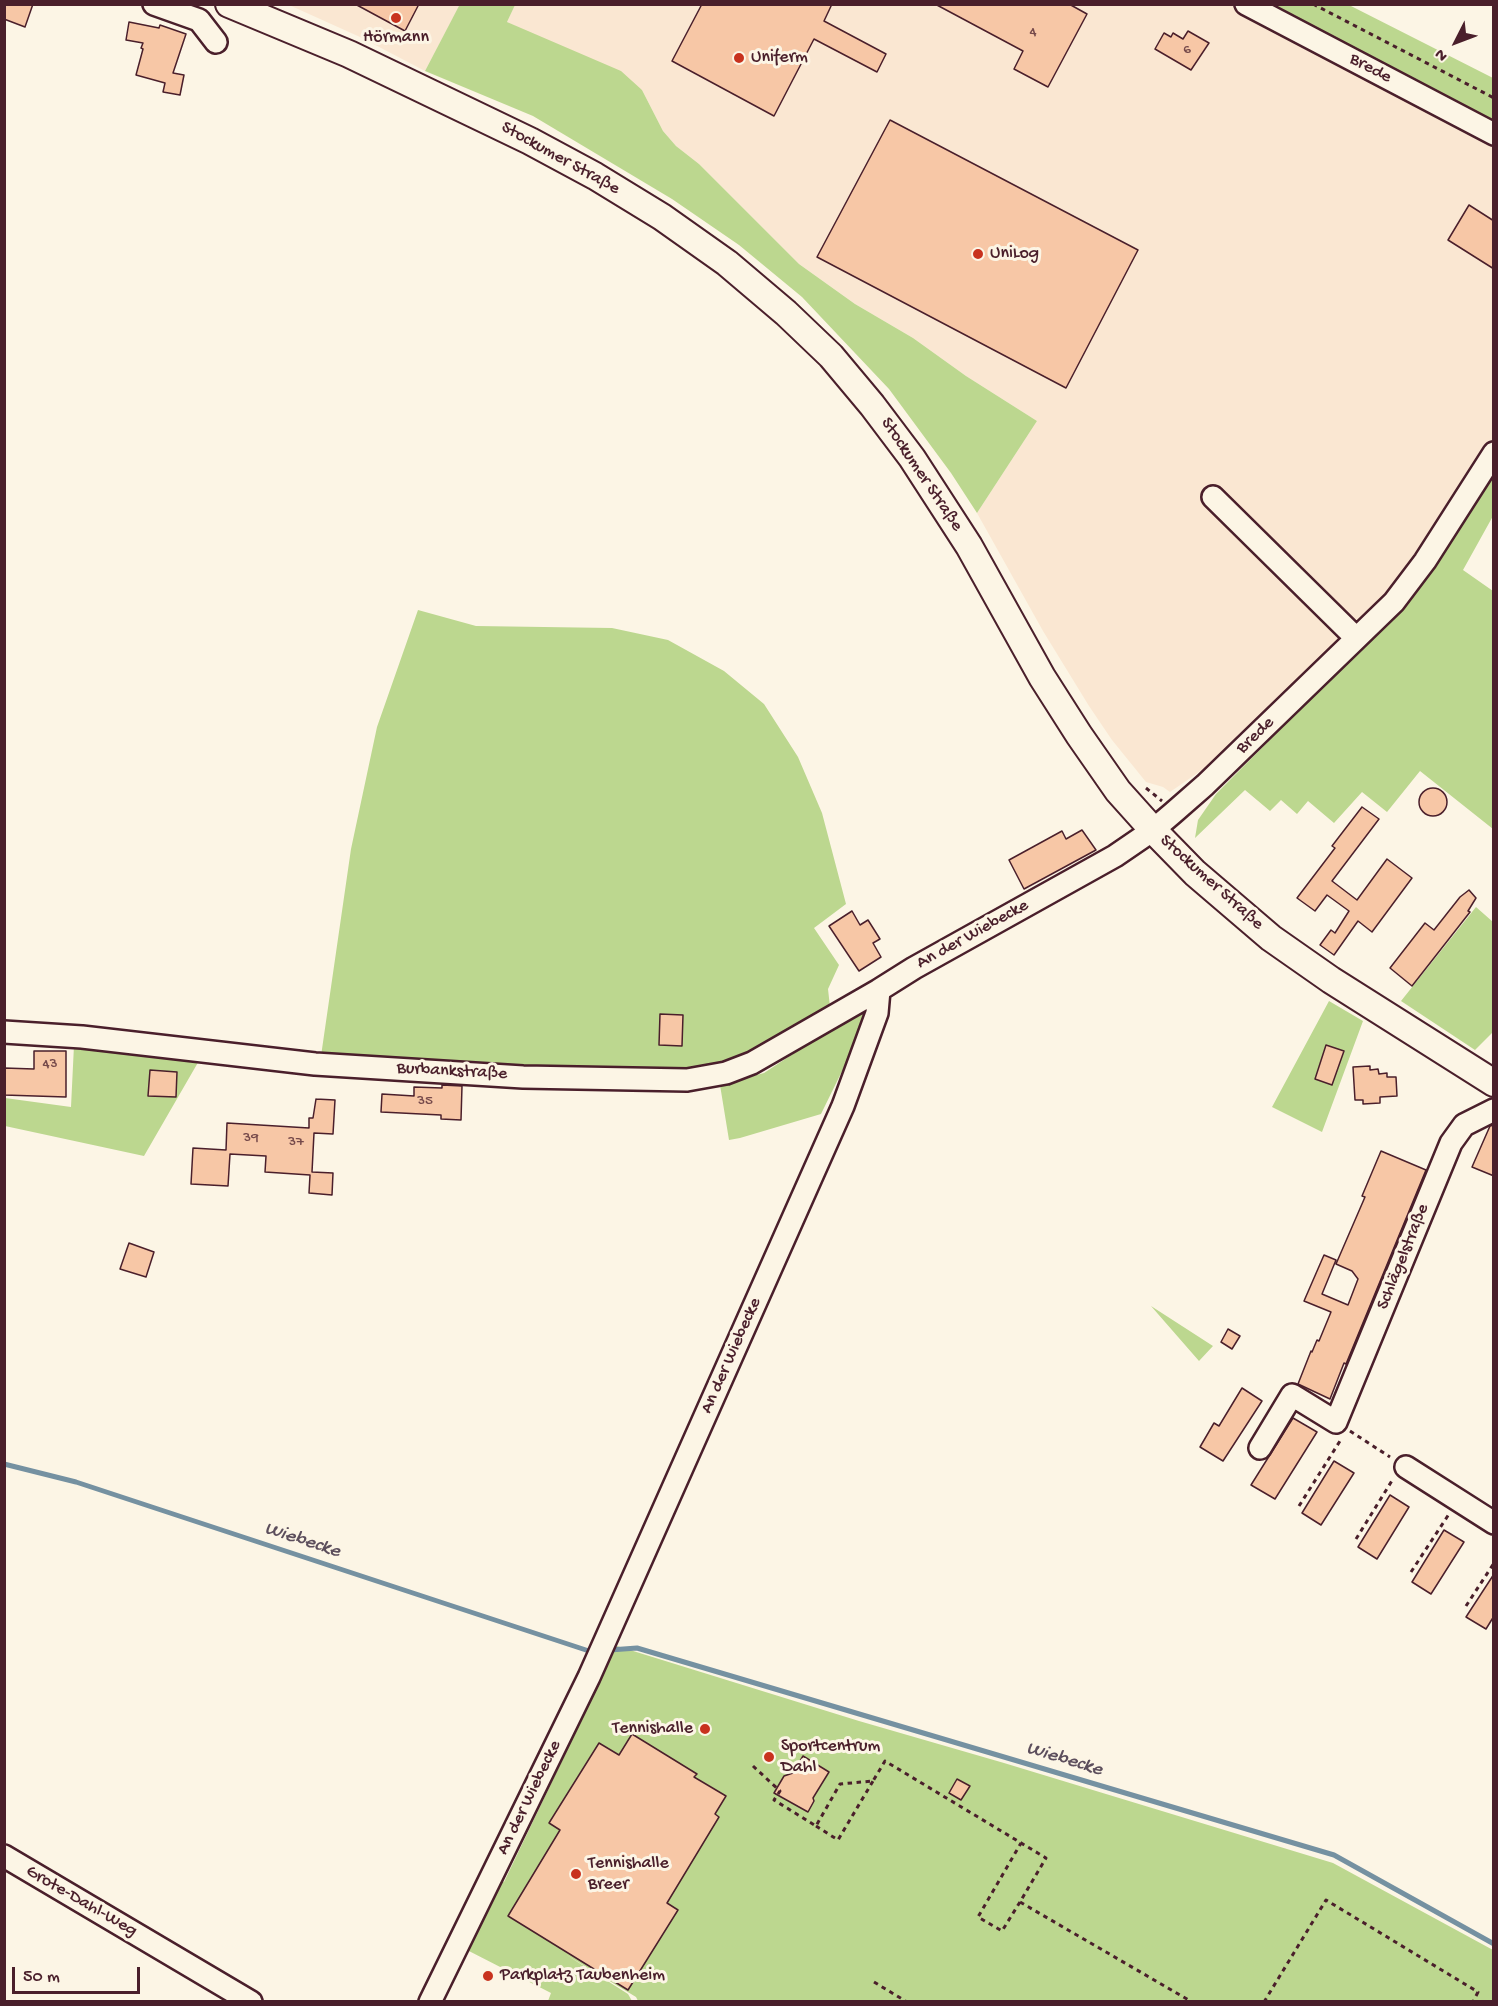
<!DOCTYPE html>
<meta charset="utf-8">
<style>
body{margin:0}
#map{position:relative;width:1498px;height:2006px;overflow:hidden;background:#fcf5e5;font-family:"Gochi Hand",sans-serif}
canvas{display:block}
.frame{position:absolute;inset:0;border:6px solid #4a1f2b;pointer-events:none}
.north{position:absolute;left:1426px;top:12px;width:60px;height:60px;-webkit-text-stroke:4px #fcf5e5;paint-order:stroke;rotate:228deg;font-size:16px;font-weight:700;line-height:24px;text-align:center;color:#4a1f2b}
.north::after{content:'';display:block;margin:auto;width:21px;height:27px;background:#4a1f2b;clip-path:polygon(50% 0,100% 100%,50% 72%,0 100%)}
.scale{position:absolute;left:12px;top:1967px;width:128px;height:27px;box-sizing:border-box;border:3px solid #4a1f2b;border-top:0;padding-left:8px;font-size:18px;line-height:21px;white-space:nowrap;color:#4a1f2b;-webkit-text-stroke:4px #fcf5e5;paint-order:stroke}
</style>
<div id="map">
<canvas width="1498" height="2006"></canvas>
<div class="frame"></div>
<div class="north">N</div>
<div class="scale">50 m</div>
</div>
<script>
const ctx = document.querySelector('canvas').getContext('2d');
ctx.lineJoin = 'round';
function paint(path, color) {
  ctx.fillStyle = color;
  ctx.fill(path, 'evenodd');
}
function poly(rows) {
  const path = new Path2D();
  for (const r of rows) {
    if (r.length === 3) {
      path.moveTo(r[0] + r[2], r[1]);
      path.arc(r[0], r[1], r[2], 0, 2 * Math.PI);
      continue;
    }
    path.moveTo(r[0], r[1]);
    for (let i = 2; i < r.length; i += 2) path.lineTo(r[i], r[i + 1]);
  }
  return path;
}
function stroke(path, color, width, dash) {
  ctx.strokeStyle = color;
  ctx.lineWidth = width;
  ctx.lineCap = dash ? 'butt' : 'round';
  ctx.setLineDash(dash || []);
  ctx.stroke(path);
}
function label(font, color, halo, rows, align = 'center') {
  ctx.font = font + ' "Gochi Hand",sans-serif';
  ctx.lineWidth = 6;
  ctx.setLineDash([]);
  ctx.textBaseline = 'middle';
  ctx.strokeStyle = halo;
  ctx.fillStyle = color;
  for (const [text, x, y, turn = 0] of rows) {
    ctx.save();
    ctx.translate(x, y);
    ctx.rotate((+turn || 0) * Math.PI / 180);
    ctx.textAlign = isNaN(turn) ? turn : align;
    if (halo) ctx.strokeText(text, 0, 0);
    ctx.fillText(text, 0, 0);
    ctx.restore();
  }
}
paint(poly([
 [515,4,1264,5,1493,124,1493,475,1448,548,1420,556,1381,598,1212,763,1170,792,1163,787,1146,782,1112,740,1089,706,1043,631,977,513,1037,421,966,376,913,338,855,304,799,264,699,164,676,146,663,131,642,90,507,22],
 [289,5,460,5,425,71,360,37]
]), '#fae7d2');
paint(poly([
 [460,4,515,5,507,22,621,71,642,90,663,131,676,146,699,164,799,264,855,304,913,338,966,376,1037,421,977,513,951,473,889,389,802,297,739,245,672,199,533,116,425,71],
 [1264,5,1349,5,1493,78,1493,124],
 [1493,475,1493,516,1463,570,1493,591,1493,829,1420,771,1387,812,1362,792,1334,823,1308,801,1297,814,1281,800,1270,811,1245,790,1195,838,1198,820,1216,794,1408,601,1448,548],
 [418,610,476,626,612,628,668,640,724,671,764,704,798,757,822,813,846,904,814,928,839,965,828,989,830,1007,746,1056,694,1072,477,1066,321,1056,351,849,377,727],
 [1476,907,1493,922,1494,1031,1475,1050,1401,1001],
 [1329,1001,1363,1021,1322,1132,1272,1107],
 [858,1011,864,1013,868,1018,821,1114,740,1138,729,1140,720,1085,764,1073],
 [74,1045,200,1059,144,1156,5,1126,5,1098,71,1107],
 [1151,1306,1213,1346,1199,1361],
 [617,1646,859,1721,1004,1763,1333,1863,1493,1950,1493,2001,638,2001,636,1997,565,1954,628,1994,632,2001,548,2001,551,1993,465,1949,500,1880,504,1882]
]), '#bcd78f');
stroke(poly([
 [4,1464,76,1482,589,1651],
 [610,1650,637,1648,1334,1855,1494,1944]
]), '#7591a1', 5);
const building = poly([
 [4,4,33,4,25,27,4,19,4,4],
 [355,4,419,4,405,31,355,4],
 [702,4,832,4,824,21,886,54,877,72,814,39,774,116,672,61,702,4],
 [935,4,1069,4,1087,14,1048,87,1014,69,1023,51,935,4],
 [129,22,159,28,160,25,186,34,173,73,184,75,180,95,163,92,165,83,136,75,143,49,141,48,143,43,126,40,129,22],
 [1188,31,1209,43,1191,70,1155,49,1164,33,1171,37,1173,33,1183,39,1188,31],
 [890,120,1138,250,1066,388,817,257,890,120],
 [1469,205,1494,221,1494,269,1448,240,1469,205],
 [1433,802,14],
 [1362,807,1379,819,1332,881,1357,900,1387,859,1412,878,1372,932,1358,921,1334,955,1320,945,1331,930,1335,933,1349,911,1327,895,1315,911,1297,898,1335,848,1332,846,1362,807],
 [1082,830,1096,850,1024,889,1009,860,1062,831,1066,839,1082,830],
 [1469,890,1476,898,1468,911,1470,912,1412,986,1390,968,1425,923,1434,930,1460,897,1469,890],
 [852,911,860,925,868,920,880,939,873,943,881,957,859,971,829,926,852,911],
 [660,1014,683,1015,682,1046,659,1045,660,1014],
 [1326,1045,1344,1051,1332,1085,1315,1079,1326,1045],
 [34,1051,66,1051,66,1097,4,1095,4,1068,34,1069,34,1051],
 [1370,1066,1370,1070,1378,1069,1379,1074,1387,1073,1387,1077,1396,1077,1397,1096,1380,1097,1380,1103,1363,1104,1363,1100,1355,1100,1353,1067,1370,1066],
 [150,1070,177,1072,176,1097,148,1096,150,1070],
 [442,1085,462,1086,461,1120,441,1119,441,1115,381,1112,382,1094,414,1096,414,1087,442,1088,442,1085],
 [316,1099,335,1100,333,1134,314,1133,312,1172,333,1173,332,1195,309,1193,310,1175,265,1172,266,1156,230,1154,228,1186,191,1184,193,1148,226,1150,227,1123,309,1128,309,1118,313,1118,316,1099],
 [1494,1125,1494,1176,1472,1167,1490,1126,1494,1125],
 [1381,1151,1426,1170,1346,1364,1344,1363,1330,1399,1298,1384,1311,1351,1312,1352,1317,1340,1319,1341,1331,1312,1304,1301,1324,1255,1336,1260,1322,1294,1348,1305,1358,1279,1352,1271,1336,1264,1365,1197,1362,1196,1381,1151],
 [129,1243,154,1252,146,1277,120,1269,129,1243],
 [1228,1329,1240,1336,1232,1349,1221,1342,1228,1329],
 [1242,1388,1262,1401,1223,1461,1200,1447,1214,1423,1219,1426,1242,1388],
 [1293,1418,1317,1432,1275,1499,1251,1485,1293,1418],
 [1334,1461,1354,1473,1321,1525,1302,1513,1334,1461],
 [1390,1495,1409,1507,1377,1559,1358,1547,1390,1495],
 [1444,1530,1464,1542,1431,1594,1412,1582,1444,1530],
 [1494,1574,1494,1616,1486,1629,1466,1617,1494,1574],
 [632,1734,697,1774,694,1777,726,1796,715,1814,719,1817,667,1903,678,1910,628,1990,508,1916,560,1830,549,1823,599,1743,619,1755,632,1734],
 [803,1756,829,1772,813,1798,814,1801,808,1812,774,1793,784,1776,793,1773,803,1756],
 [957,1779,970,1786,961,1800,949,1793,957,1779]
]);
paint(building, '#f7c7a6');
stroke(building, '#4a1f2b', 1.5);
const minor = poly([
 [154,4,199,20,216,42],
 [1246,4,1494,134],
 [1213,497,1356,638],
 [4,1032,82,1037,315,1064,523,1077,687,1080,726,1073,752,1063,879,990],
 [1260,1448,1292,1395,1336,1422,1451,1143,1464,1125,1494,1110],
 [1406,1467,1494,1523],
 [4,1856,251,2002],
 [430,2002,589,1677,843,1106,877,1013,879,990,914,968,1115,856,1153,830,1173,813,1205,785,1394,602,1425,561,1494,453]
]);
const major = poly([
 [229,4,349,54,530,141,595,176,662,217,727,263,786,313,831,356,872,405,912,458,969,546,1042,677,1079,735,1118,791,1153,830,1195,873,1271,938,1331,980,1494,1083]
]);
stroke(minor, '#4a1f2b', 26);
stroke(major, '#4a1f2b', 30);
stroke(poly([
 [1313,4,1494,98],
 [1146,788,1162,801],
 [1350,1431,1390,1457],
 [1299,1506,1340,1441],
 [1356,1539,1393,1479],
 [1411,1572,1449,1514],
 [1466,1606,1494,1563],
 [753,1766,780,1791,774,1800,816,1826,840,1784,873,1781,885,1761,1046,1858,1020,1902,1192,2002],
 [816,1826,838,1840,873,1781],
 [1020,1902,1002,1931,978,1917,1021,1843],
 [874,1982,907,2002],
 [1264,2002,1326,1900,1478,1992,1473,2002]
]), '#4a1f2b', 3, [4.5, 4.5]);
stroke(minor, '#fcf5e5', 21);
stroke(major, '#fcf5e5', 26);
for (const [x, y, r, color] of [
 [396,18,6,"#c8321e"],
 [739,58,6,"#c8321e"],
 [978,254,6,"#c8321e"],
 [705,1729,6,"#c8321e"],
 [769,1757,6,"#c8321e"],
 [576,1874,6,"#c8321e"],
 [488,1976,6,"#c8321e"]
]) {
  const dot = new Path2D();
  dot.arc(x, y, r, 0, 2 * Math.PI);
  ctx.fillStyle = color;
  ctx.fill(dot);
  stroke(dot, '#fcf5e5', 2);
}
label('15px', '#75494a', null, [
 ["4",1033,33],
 ["6",1187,51],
 ["43",50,1065],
 ["35",425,1102],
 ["39",251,1139],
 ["37",296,1143]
]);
label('18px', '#4a1f2b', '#fcf5e5', [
 ["Hörmann",396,38,"center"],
 ["Uniferm",751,58],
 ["UniLog",990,254],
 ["Tennishalle",693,1729,"right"],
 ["Sportcentrum",781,1747],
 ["Dahl",781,1768],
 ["Tennishalle",588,1864],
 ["Breer",588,1885],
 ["Parkplatz Taubenheim",500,1976]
], 'left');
label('18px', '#4a1f2b', '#fcf5e5', [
 ["Brede",1370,69,28],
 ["Stockumer Straße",560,159,29],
 ["Stockumer Straße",921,475,56],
 ["Brede",1256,736,-44],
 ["Stockumer Straße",1211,883,42],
 ["An der Wiebecke",973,935,-29],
 ["Burbankstraße",452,1072,3],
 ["Schlägelstraße",1404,1257,-68],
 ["An der Wiebecke",732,1356,-66],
 ["An der Wiebecke",530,1798,-64],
 ["Grote-Dahl-Weg",81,1902,30]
]);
label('italic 20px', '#5c4e5c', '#fcf5e5', [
 ["Wiebecke",302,1541,18],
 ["Wiebecke",1064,1760,17]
]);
</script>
